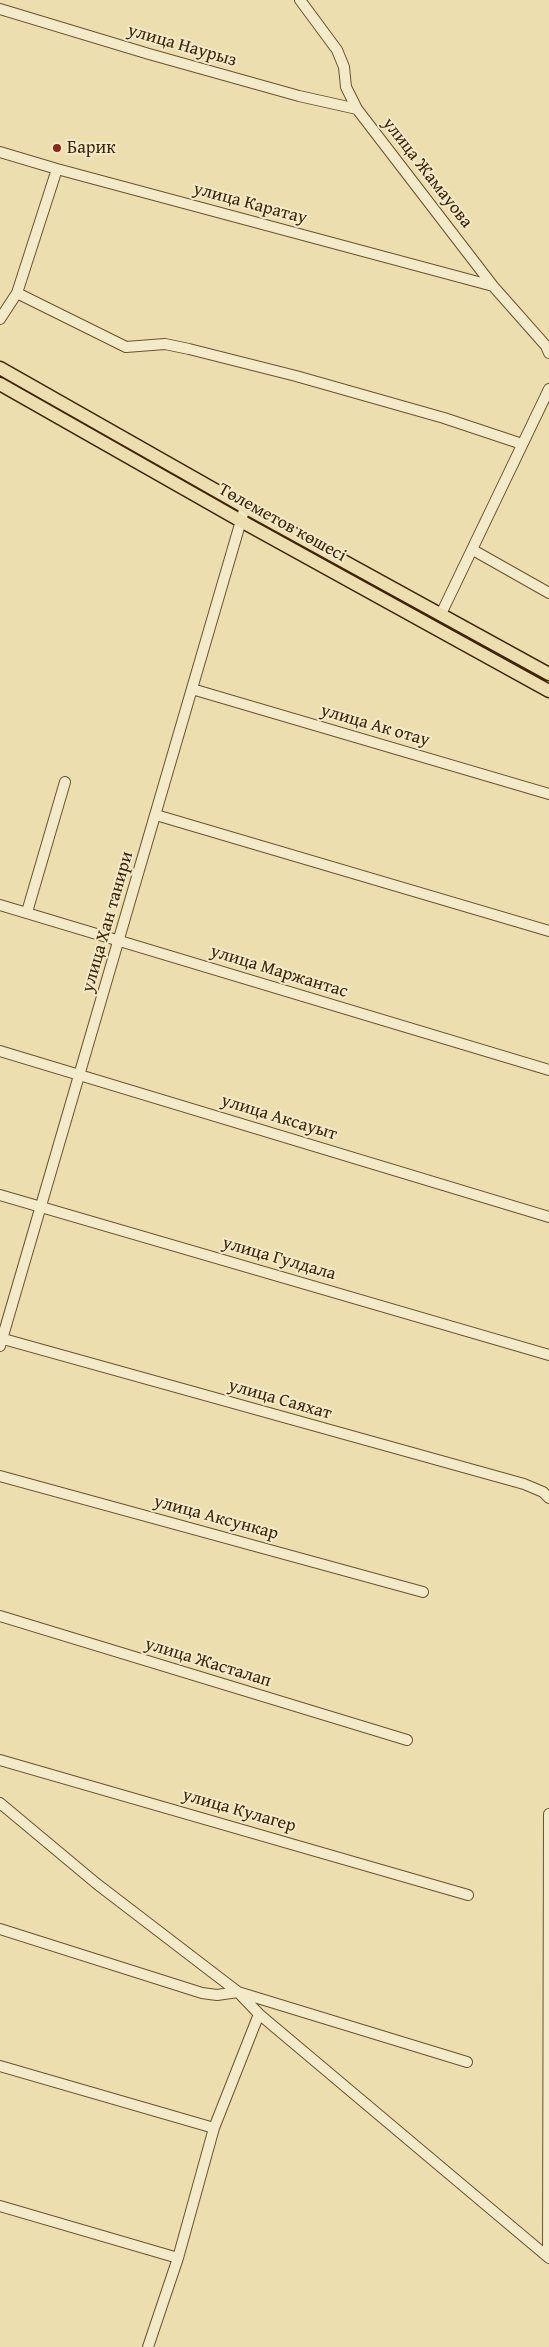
<!DOCTYPE html>
<meta charset="utf-8">
<style>
body{margin:0}
canvas{display:block;background:#ecdeae}
</style>
<canvas width="549" height="2347"></canvas>
<script>
const ctx = document.querySelector('canvas').getContext('2d');
ctx.lineJoin = 'round';
function poly(rows) {
  const path = new Path2D();
  for (const r of rows) {
    path.moveTo(r[0], r[1]);
    for (let i = 2; i < r.length; i += 2) path.lineTo(r[i], r[i + 1]);
  }
  return path;
}
function stroke(path, color, width, dash) {
  ctx.strokeStyle = color;
  ctx.lineWidth = width;
  ctx.lineCap = dash ? 'butt' : 'round';
  ctx.setLineDash(dash || []);
  ctx.stroke(path);
}
function label(font, color, halo, rows, align = 'center') {
  ctx.font = font + ' "Gentium Book Plus",serif';
  ctx.lineWidth = 4;
  ctx.setLineDash([]);
  ctx.textBaseline = 'middle';
  ctx.strokeStyle = halo;
  ctx.fillStyle = color;
  for (const [text, x, y, turn = 0] of rows) {
    ctx.save();
    ctx.translate(x, y);
    ctx.rotate((+turn || 0) * Math.PI / 180);
    ctx.textAlign = isNaN(turn) ? turn : align;
    if (halo) ctx.strokeText(text, 0, 0);
    ctx.fillText(text, 0, 0);
    ctx.restore();
  }
}
const minor = poly([
 [300,0,337,50,344,67,346,87,357,109,493,286,546,346,549,353],
 [0,9,149,54,299,96,357,109],
 [0,152,57,169,493,286],
 [17,293,126,347,165,344,189,349,296,376,444,418,522,444],
 [0,319,17,293,57,169],
 [473,550,549,593],
 [441,614,549,389],
 [192,689,549,794],
 [156,815,549,931],
 [0,905,549,1070],
 [27,912,65,782],
 [0,1051,549,1217],
 [0,1195,549,1355],
 [0,1338,524,1484,543,1492,549,1498],
 [0,1346,245,507],
 [0,1476,423,1592],
 [0,1616,407,1740],
 [0,1760,468,1895],
 [0,1803,97,1884,238,1992,259,2014,549,2258],
 [0,1929,202,1993,217,1995,238,1992,467,2062],
 [0,2066,214,2128],
 [0,2206,178,2258],
 [548,2257,549,1814],
 [148,2347,178,2258,214,2128,259,2014]
]);
const major = poly([
 [0,368,245,507,549,674],
 [0,384,241,521,549,691]
]);
stroke(minor, '#6a522f', 12);
stroke(major, '#3e2405', 15);
stroke(minor, '#f3eaca', 10);
stroke(major, '#ecdeae', 12);
for (const [x, y, r, color] of [
 [57,148,5,"#8f2418"]
]) {
  const dot = new Path2D();
  dot.arc(x, y, r, 0, 2 * Math.PI);
  ctx.fillStyle = color;
  ctx.fill(dot);
  stroke(dot, '#f3eaca', 2);
}
label('18px', '#3e2405', '#f3eaca', [
 ["улица Наурыз",182,46,16],
 ["улица Жамауова",427,173,52],
 ["улица Каратау",250,204,15],
 ["Төлеметов көшесі",282,523,29],
 ["улица Ак отау",375,726,16],
 ["улица Хан танири",108,922,-74],
 ["улица Маржантас",279,972,17],
 ["улица Аксауыт",279,1118,17],
 ["улица Гулдала",279,1259,16],
 ["улица Саяхат",280,1400,16],
 ["улица Аксункар",216,1518,15],
 ["улица Жасталап",208,1663,17],
 ["улица Кулагер",239,1811,16]
]);
label('18px', '#3e2405', '#f3eaca', [
 ["Барик",67,148]
], 'left');
</script>
